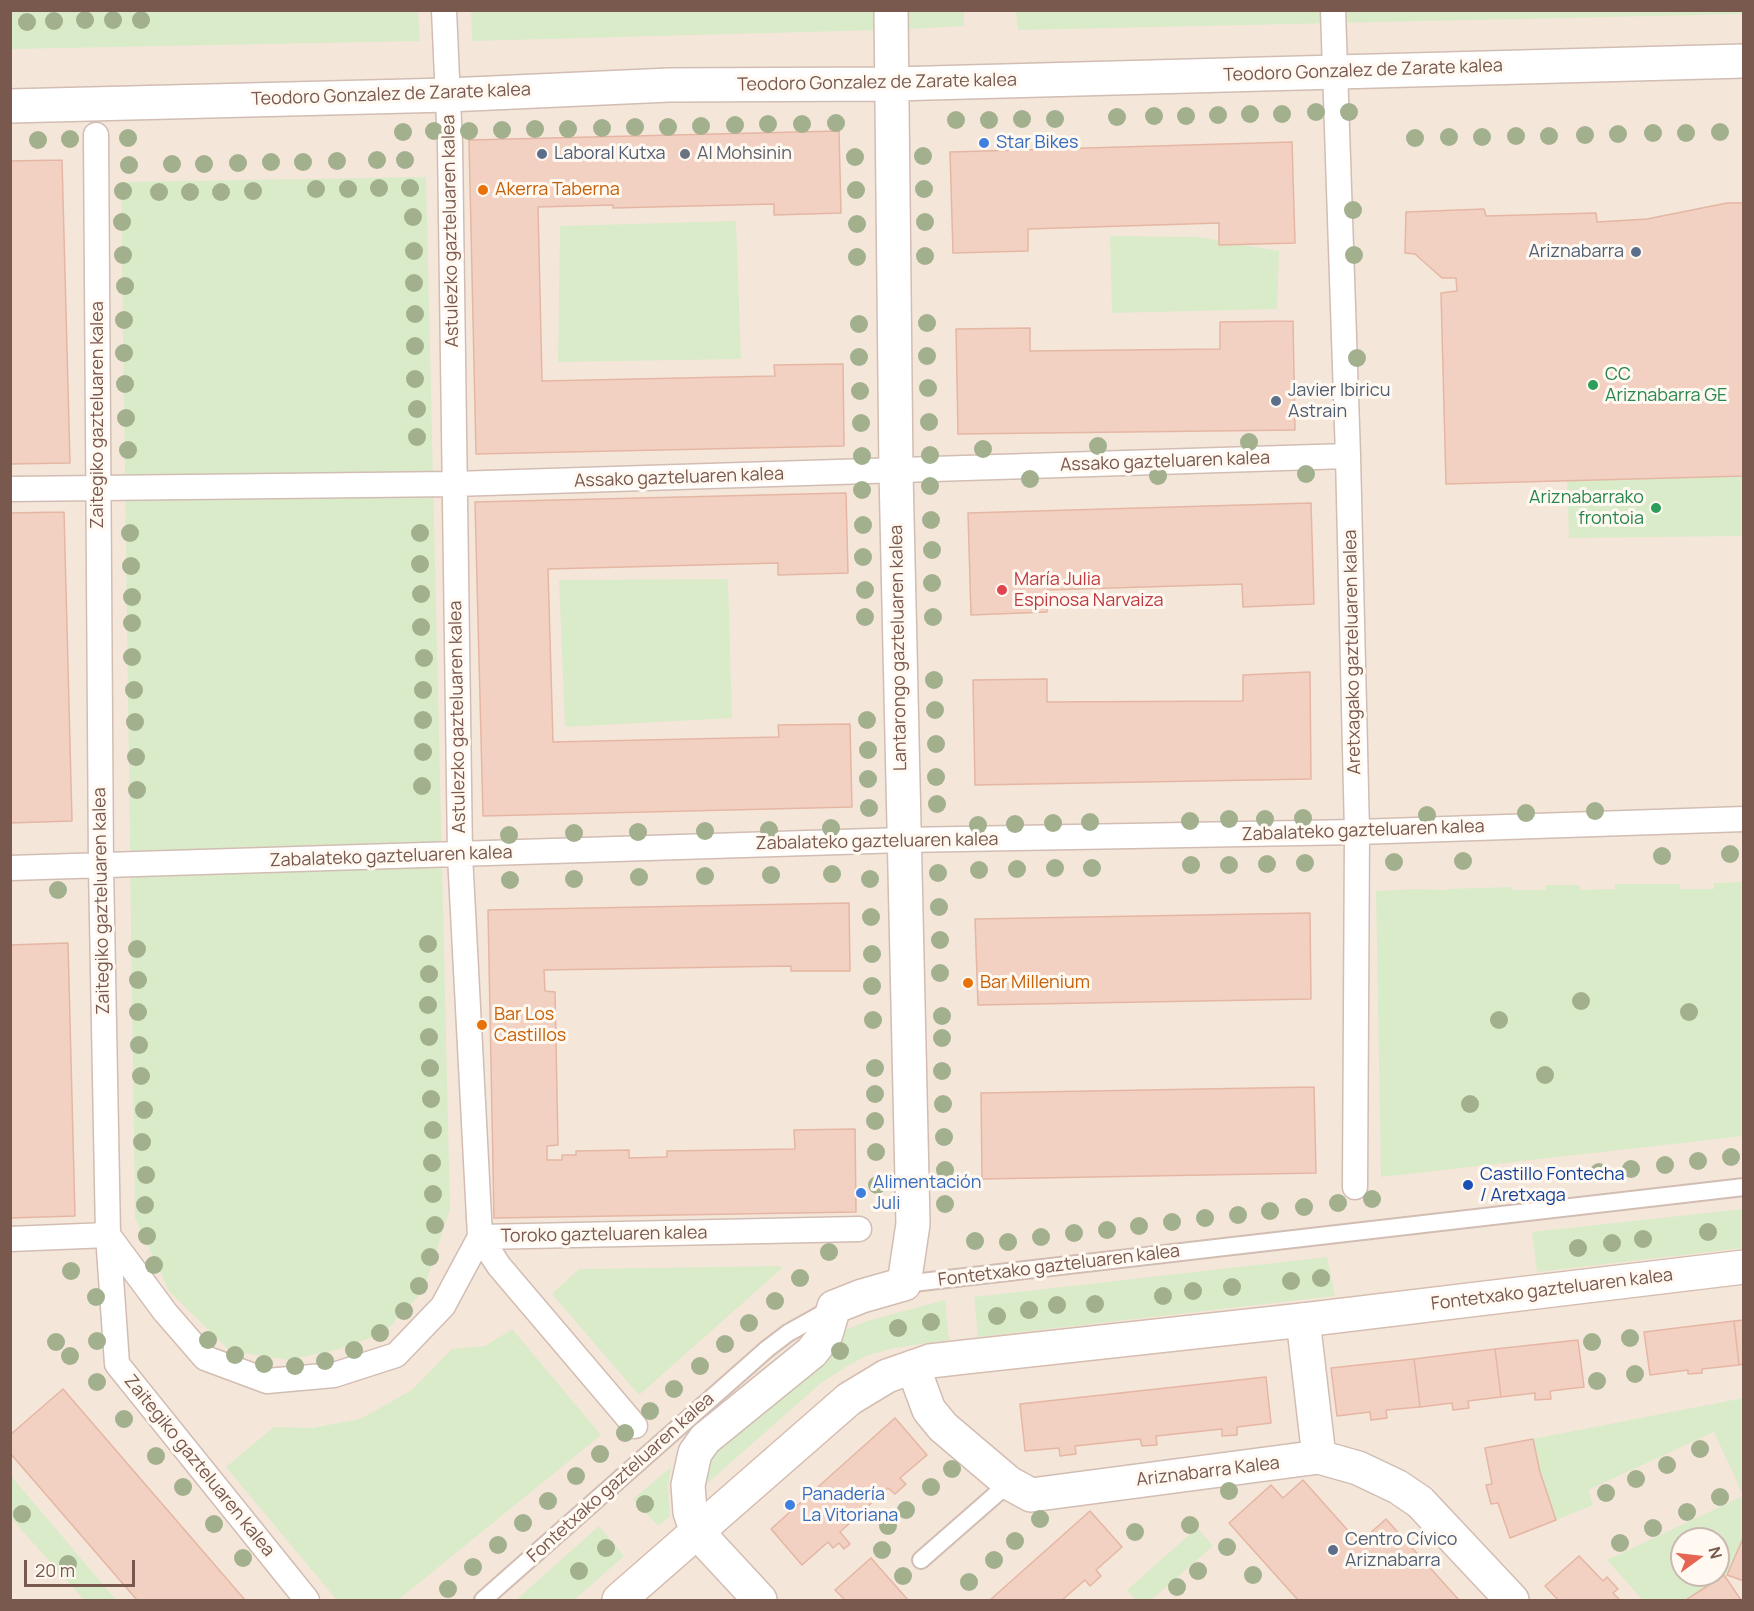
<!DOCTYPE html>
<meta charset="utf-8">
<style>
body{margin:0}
#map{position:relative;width:1754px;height:1611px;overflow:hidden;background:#fdf4ec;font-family:Manrope,sans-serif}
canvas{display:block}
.frame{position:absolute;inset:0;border:12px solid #79584d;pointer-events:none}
.north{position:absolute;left:1670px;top:1527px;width:60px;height:60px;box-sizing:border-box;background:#fff9f2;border:2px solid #c9b9b0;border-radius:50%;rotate:75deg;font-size:16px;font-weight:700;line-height:24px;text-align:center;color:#79584d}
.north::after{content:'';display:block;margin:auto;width:21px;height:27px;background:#e56452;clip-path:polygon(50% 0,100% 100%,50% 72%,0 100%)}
.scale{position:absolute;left:24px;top:1560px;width:111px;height:27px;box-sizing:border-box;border:3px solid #79584d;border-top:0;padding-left:8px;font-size:18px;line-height:21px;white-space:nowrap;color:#79584d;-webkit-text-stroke:4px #fff9f2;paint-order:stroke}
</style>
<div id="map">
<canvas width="1754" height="1611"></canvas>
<div class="frame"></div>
<div class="north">N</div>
<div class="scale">20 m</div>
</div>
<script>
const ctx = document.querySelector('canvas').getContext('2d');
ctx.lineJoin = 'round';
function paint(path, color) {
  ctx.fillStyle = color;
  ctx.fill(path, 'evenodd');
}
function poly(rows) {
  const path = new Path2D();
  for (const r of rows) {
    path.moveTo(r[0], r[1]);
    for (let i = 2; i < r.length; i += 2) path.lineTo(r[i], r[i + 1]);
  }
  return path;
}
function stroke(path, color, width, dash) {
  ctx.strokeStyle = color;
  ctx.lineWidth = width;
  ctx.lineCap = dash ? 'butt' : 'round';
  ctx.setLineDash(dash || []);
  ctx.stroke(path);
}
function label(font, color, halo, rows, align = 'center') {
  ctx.font = font + ' Manrope,sans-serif';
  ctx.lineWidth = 6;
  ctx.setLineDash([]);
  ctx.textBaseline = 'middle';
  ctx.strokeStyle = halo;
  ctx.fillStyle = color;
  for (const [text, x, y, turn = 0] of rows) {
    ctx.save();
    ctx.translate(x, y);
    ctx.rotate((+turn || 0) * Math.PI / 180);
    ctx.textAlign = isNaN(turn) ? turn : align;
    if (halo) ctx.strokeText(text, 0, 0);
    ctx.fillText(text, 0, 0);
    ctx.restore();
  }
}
paint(poly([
 [11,11,1743,11,1743,1600,11,1600],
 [1682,1539,1718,1539,1718,1575,1682,1575]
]), '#f5e6da');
paint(poly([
 [879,10,880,30,472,41,471,11],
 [1743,10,1744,14,1018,30,1016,11],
 [10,11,418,11,420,41,11,49],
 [906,11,964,11,964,26,908,29],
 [426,177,450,1209,423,1291,384,1333,340,1349,288,1360,230,1351,169,1291,135,1218,121,182],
 [736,221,741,359,558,362,560,226],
 [1110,236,1198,237,1279,251,1277,309,1112,313],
 [1743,476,1743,536,1569,538,1567,481],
 [728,579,732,718,565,727,559,580],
 [1743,882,1743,1136,1381,1177,1376,891,1416,889,1447,890,1447,889,1512,887,1512,890,1546,890,1546,885,1580,885,1580,890,1615,889,1615,884,1680,884,1680,889,1714,889,1714,883],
 [1743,1209,1743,1248,1537,1272,1532,1232],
 [1327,1257,1335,1296,978,1337,974,1297],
 [781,1266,781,1269,639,1395,552,1294,579,1269],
 [945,1300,949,1340,894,1348,866,1356,842,1369,820,1384,704,1486,711,1458,722,1439,838,1333,867,1321],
 [512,1329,601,1435,398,1600,337,1600,226,1467,274,1427,312,1428,360,1419,412,1390,452,1349,485,1346],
 [1743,1398,1743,1495,1714,1432,1588,1490,1593,1505,1556,1520,1540,1472,1533,1439],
 [671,1467,668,1487,670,1516,658,1526,633,1499],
 [11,1476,116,1600,84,1600,11,1518],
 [1743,1496,1743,1536,1727,1575,1686,1600,1643,1600,1607,1560],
 [1682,1539,1718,1539,1718,1575,1682,1575],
 [599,1526,624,1556,574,1600,516,1600],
 [1197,1528,1213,1546,1151,1600,1136,1600,1127,1590]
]), '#daebc9');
const building = poly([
 [839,131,841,213,774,215,774,204,613,208,613,205,538,207,542,381,775,376,774,365,843,364,844,446,476,454,469,140,839,131],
 [1292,142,1295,243,1219,245,1219,223,1028,229,1028,251,953,253,950,152,1292,142],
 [62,160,70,463,10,464,10,161,62,160],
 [1727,203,1744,203,1744,476,1446,484,1441,293,1457,291,1456,278,1442,278,1415,254,1405,253,1406,212,1484,209,1486,216,1596,213,1597,222,1647,219,1727,203],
 [1293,321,1295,430,958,434,956,329,1030,328,1030,351,1220,349,1220,322,1293,321],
 [846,493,848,573,778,575,778,563,548,569,553,742,779,737,778,725,850,724,852,807,483,816,475,502,846,493],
 [1311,503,1314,604,1243,607,1242,584,1047,590,1047,612,971,615,968,513,1311,503],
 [64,512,72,821,10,823,10,513,64,512],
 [1310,672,1311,779,975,785,973,680,1047,679,1047,702,1243,701,1243,675,1310,672],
 [849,903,850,971,791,971,791,966,544,970,545,991,555,992,558,1145,547,1146,547,1160,562,1160,562,1155,576,1155,576,1151,629,1150,629,1158,667,1157,667,1151,795,1149,794,1130,855,1129,856,1212,494,1218,488,910,849,903],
 [1310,913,1311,999,978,1005,975,919,1310,913],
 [68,943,75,1216,10,1218,10,945,68,943],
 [1314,1087,1316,1173,982,1179,981,1093,1314,1087],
 [1744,1320,1744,1364,1739,1365,1734,1321,1744,1320],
 [1734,1321,1739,1365,1702,1369,1702,1373,1688,1374,1688,1370,1650,1375,1644,1332,1734,1321],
 [1578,1340,1584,1387,1550,1391,1551,1399,1535,1400,1535,1393,1501,1397,1495,1349,1578,1340],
 [1495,1349,1501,1397,1468,1401,1469,1408,1453,1410,1452,1403,1420,1407,1414,1359,1495,1349],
 [1414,1359,1420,1407,1386,1410,1387,1418,1371,1420,1370,1412,1337,1416,1331,1368,1414,1359],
 [1266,1377,1271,1423,1237,1427,1237,1435,1222,1436,1222,1429,1156,1436,1157,1445,1142,1446,1140,1439,1075,1446,1076,1454,1060,1456,1059,1448,1025,1451,1020,1404,1266,1377],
 [63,1389,245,1600,137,1600,10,1453,10,1435,63,1389],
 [895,1418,927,1455,900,1478,906,1484,895,1494,888,1488,840,1532,850,1544,844,1549,839,1543,833,1548,828,1542,802,1565,771,1529,895,1418],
 [1533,1439,1540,1472,1556,1520,1510,1538,1498,1503,1491,1504,1486,1485,1492,1484,1485,1448,1533,1439],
 [1303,1480,1359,1543,1386,1519,1459,1600,1298,1600,1229,1523,1271,1485,1283,1498,1303,1480],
 [1090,1511,1122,1547,1096,1570,1101,1576,1090,1586,1085,1580,1062,1600,990,1600,1090,1511],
 [1744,1536,1744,1581,1727,1575,1744,1536],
 [1579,1556,1603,1581,1607,1577,1618,1589,1613,1593,1620,1600,1558,1600,1545,1586,1579,1556],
 [871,1558,908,1600,845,1600,835,1590,871,1558],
 [1724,1575,1741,1600,1686,1600,1724,1575]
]);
paint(building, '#f2d1c3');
stroke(building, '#e5b6a3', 1.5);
const service = poly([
 [904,1284,1744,1187],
 [921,1560,1009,1483],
 [483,1600,767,1349,788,1333,831,1309]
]);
const pedestrian = poly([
 [444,10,450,145,460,855,480,1237,499,1266,635,1426],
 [1333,10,1348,456,1357,832,1355,1187],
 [96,135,101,867,108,1235,117,1364,307,1600],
 [10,489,454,484,1348,456],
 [10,868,903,840,1357,832,1744,819],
 [10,1239,108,1235,165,1312,205,1358,267,1381,334,1375,396,1355,443,1306,480,1237,859,1229]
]);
const minor = poly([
 [10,106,448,95,669,85,893,84,1744,61],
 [1303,1320,1319,1457],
 [913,1367,929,1410,943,1427,1009,1483,1031,1495,1319,1457,1358,1468,1398,1487,1420,1502,1512,1600],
 [760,1600,697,1532,690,1512,688,1485,695,1453,705,1439,812,1352,826,1334,834,1307,862,1296,904,1284,913,1224,896,472,891,10]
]);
const secondary = poly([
 [619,1600,849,1399,887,1376,913,1367,930,1361,965,1357,1303,1320,1744,1267]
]);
stroke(service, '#d2bdb3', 20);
stroke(pedestrian, '#d2bdb3', 27);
stroke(minor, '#d2bdb3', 36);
stroke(secondary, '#d5bdb0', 36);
stroke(service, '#fff', 16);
stroke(pedestrian, '#fff', 24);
stroke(minor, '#fff', 33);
stroke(secondary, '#fff', 33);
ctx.fillStyle = '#a2b08e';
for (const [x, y] of [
 [85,20],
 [113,20],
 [141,20],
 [54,21],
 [27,22],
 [1316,112],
 [1349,112],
 [1250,114],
 [1282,114],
 [1218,115],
 [1154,116],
 [1186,116],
 [1117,117],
 [1022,119],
 [1055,119],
 [956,120],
 [989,120],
 [836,123],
 [768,124],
 [802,124],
 [735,125],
 [701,126],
 [635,127],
 [668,127],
 [602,128],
 [535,129],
 [568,129],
 [502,130],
 [434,131],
 [469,131],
 [403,132],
 [1720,132],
 [1653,133],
 [1686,133],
 [1618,134],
 [1585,135],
 [1516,136],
 [1549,136],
 [1449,137],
 [1482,137],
 [128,138],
 [1415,138],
 [70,139],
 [38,140],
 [923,156],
 [855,157],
 [377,160],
 [405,160],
 [337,161],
 [271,162],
 [303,162],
 [238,163],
 [172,164],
 [204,164],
 [129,165],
 [379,188],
 [410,188],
 [316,189],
 [348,189],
 [924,189],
 [856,190],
 [123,191],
 [253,191],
 [159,192],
 [190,192],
 [221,192],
 [1353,210],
 [413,217],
 [122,222],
 [925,222],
 [857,224],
 [414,251],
 [123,255],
 [1354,255],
 [925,256],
 [857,257],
 [414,283],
 [125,286],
 [415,314],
 [124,320],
 [927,323],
 [859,324],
 [415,346],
 [124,353],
 [927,356],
 [859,357],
 [1357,358],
 [415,379],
 [125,384],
 [928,388],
 [860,391],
 [417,409],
 [126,418],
 [929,422],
 [861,423],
 [417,437],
 [1249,442],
 [1098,446],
 [983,449],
 [128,450],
 [930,455],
 [862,456],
 [1306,474],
 [1158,476],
 [1030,479],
 [930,486],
 [862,490],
 [931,520],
 [863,525],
 [130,533],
 [420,533],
 [932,550],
 [863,557],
 [420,564],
 [131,566],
 [932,583],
 [865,590],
 [421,594],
 [132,597],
 [865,617],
 [933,617],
 [132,623],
 [421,627],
 [132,657],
 [424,658],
 [934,680],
 [134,690],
 [423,690],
 [935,710],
 [423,720],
 [867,720],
 [135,722],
 [936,744],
 [868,750],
 [423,752],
 [136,757],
 [936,777],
 [868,779],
 [422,786],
 [137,790],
 [937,804],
 [869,808],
 [1595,811],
 [1526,813],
 [1427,815],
 [1303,818],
 [1229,819],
 [1265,819],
 [1190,821],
 [1090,822],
 [1053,823],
 [1015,824],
 [978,825],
 [831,828],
 [769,830],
 [705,831],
 [638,832],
 [574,833],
 [509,835],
 [1730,854],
 [1662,856],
 [1463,861],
 [1394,862],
 [1305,863],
 [1267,864],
 [1191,865],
 [1229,865],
 [1055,868],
 [1092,868],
 [1017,869],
 [979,870],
 [938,873],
 [832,874],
 [771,875],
 [705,876],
 [639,877],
 [574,879],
 [870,879],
 [510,880],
 [58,890],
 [939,907],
 [871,917],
 [940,940],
 [428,944],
 [137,949],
 [872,954],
 [940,973],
 [429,974],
 [138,980],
 [872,986],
 [1581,1001],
 [428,1005],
 [138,1012],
 [1689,1012],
 [942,1016],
 [873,1020],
 [1499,1020],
 [429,1037],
 [942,1038],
 [139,1045],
 [430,1068],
 [875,1068],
 [942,1071],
 [1545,1075],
 [141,1076],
 [875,1094],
 [431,1099],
 [943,1104],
 [1470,1104],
 [144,1110],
 [875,1121],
 [433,1130],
 [944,1137],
 [142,1142],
 [876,1152],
 [1731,1157],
 [1698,1161],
 [432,1163],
 [1665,1165],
 [1631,1169],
 [945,1170],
 [1599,1172],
 [146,1175],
 [877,1185],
 [433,1194],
 [1372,1199],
 [1338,1203],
 [945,1204],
 [145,1205],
 [1304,1207],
 [1270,1211],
 [1238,1215],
 [1205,1218],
 [1172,1222],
 [435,1225],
 [1139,1226],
 [1107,1230],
 [1708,1232],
 [1074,1233],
 [147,1236],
 [1041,1237],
 [1643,1239],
 [975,1241],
 [1008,1242],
 [1612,1243],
 [1578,1248],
 [829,1252],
 [430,1257],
 [154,1265],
 [71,1271],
 [800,1278],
 [1321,1278],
 [1291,1281],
 [419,1286],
 [1232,1287],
 [1193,1291],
 [1163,1296],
 [96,1297],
 [775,1301],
 [1095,1304],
 [1057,1305],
 [1029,1310],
 [404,1311],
 [997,1316],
 [931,1322],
 [749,1323],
 [898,1328],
 [380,1333],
 [1630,1338],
 [208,1340],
 [97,1341],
 [56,1342],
 [1592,1342],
 [725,1344],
 [354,1350],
 [840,1351],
 [235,1355],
 [70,1356],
 [325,1361],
 [264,1364],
 [295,1366],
 [700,1366],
 [1635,1374],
 [1597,1381],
 [97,1382],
 [674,1389],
 [650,1411],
 [124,1419],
 [625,1433],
 [1700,1449],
 [600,1454],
 [156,1456],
 [1667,1465],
 [952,1469],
 [576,1476],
 [1636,1479],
 [183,1487],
 [931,1487],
 [1229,1491],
 [1606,1493],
 [1720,1497],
 [548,1501],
 [645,1504],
 [906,1510],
 [1687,1512],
 [22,1514],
 [1040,1519],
 [523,1523],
 [214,1524],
 [1190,1525],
 [888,1526],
 [1653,1528],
 [1135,1532],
 [1015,1541],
 [1620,1543],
 [498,1545],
 [1227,1547],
 [606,1548],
 [882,1550],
 [243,1558],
 [994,1560],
 [68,1564],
 [473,1567],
 [579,1571],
 [1198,1571],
 [1253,1575],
 [903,1576],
 [969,1582],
 [1177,1587],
 [448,1589]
]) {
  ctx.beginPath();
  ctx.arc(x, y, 9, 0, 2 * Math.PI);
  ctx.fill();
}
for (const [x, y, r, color] of [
 [984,143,6,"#3f7fe0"],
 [542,154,6,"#5c6f8a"],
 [685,154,6,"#6b7280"],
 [483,190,6,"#e8710a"],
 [1636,252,6,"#5c6f8a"],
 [1593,385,6,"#2e9e5b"],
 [1276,401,6,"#5c6f8a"],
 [1656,508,6,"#2e9e5b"],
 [1002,590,6,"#e0444e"],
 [968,983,6,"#e8710a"],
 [482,1025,6,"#e8710a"],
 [1468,1185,6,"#1a4fb4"],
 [861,1193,6,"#3f7fe0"],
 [790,1505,6,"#3f7fe0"],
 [1333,1550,6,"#5c6f8a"]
]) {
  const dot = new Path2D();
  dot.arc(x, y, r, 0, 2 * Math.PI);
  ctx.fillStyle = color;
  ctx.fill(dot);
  stroke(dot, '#fff9f2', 2);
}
label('18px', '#79584d', '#fff9f2', [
 ["Teodoro Gonzalez de Zarate kalea",1363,71,-2],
 ["Teodoro Gonzalez de Zarate kalea",877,83,-1],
 ["Teodoro Gonzalez de Zarate kalea",391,95,-2],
 ["Astulezko gazteluaren kalea",451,231,-91],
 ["Zaitegiko gazteluaren kalea",98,415,-90],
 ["Assako gazteluaren kalea",1165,462,-2],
 ["Assako gazteluaren kalea",679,478,-2],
 ["Lantarongo gazteluaren kalea",899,648,-91],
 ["Aretxagako gazteluaren kalea",1353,652,-91],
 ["Astulezko gazteluaren kalea",458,717,-91],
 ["Zabalateko gazteluaren kalea",1363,831,-2],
 ["Zabalateko gazteluaren kalea",877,842,-1],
 ["Zabalateko gazteluaren kalea",391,857,-2],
 ["Zaitegiko gazteluaren kalea",102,901,-91],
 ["Toroko gazteluaren kalea",604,1235,-1],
 ["Fontetxako gazteluaren kalea",1059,1266,-7],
 ["Fontetxako gazteluaren kalea",1552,1290,-7],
 ["Zaitegiko gazteluaren kalea",199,1466,51],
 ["Ariznabarra Kalea",1208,1472,-7],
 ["Fontetxako gazteluaren kalea",621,1478,-42]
]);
label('18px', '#366cbe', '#fff9f2', [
 ["Star Bikes",996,143],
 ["Alimentación",873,1183],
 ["Juli",873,1204],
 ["Panadería",802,1495],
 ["La Vitoriana",802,1516]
], 'left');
label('18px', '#4e5e75', '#fff9f2', [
 ["Laboral Kutxa",554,154],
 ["Ariznabarra",1624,252,"right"],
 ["Javier Ibiricu",1288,391],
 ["Astrain",1288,412],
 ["Centro Cívico",1345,1540],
 ["Ariznabarra",1345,1561]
], 'left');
label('18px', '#5b616d', '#fff9f2', [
 ["Al Mohsinin",697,154]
], 'left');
label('18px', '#c56008', '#fff9f2', [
 ["Akerra Taberna",495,190],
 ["Bar Millenium",980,983],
 ["Bar Los",494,1015],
 ["Castillos",494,1036]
], 'left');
label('18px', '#27864d', '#fff9f2', [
 ["CC",1605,375],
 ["Ariznabarra GE",1605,396],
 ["Ariznabarrako",1644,498,"right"],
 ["frontoia",1644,519,"right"]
], 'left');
label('18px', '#be3a42', '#fff9f2', [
 ["María Julia",1014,580],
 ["Espinosa Narvaiza",1014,601]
], 'left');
label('18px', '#164399', '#fff9f2', [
 ["Castillo Fontecha",1480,1175],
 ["/ Aretxaga",1480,1196]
], 'left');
</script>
